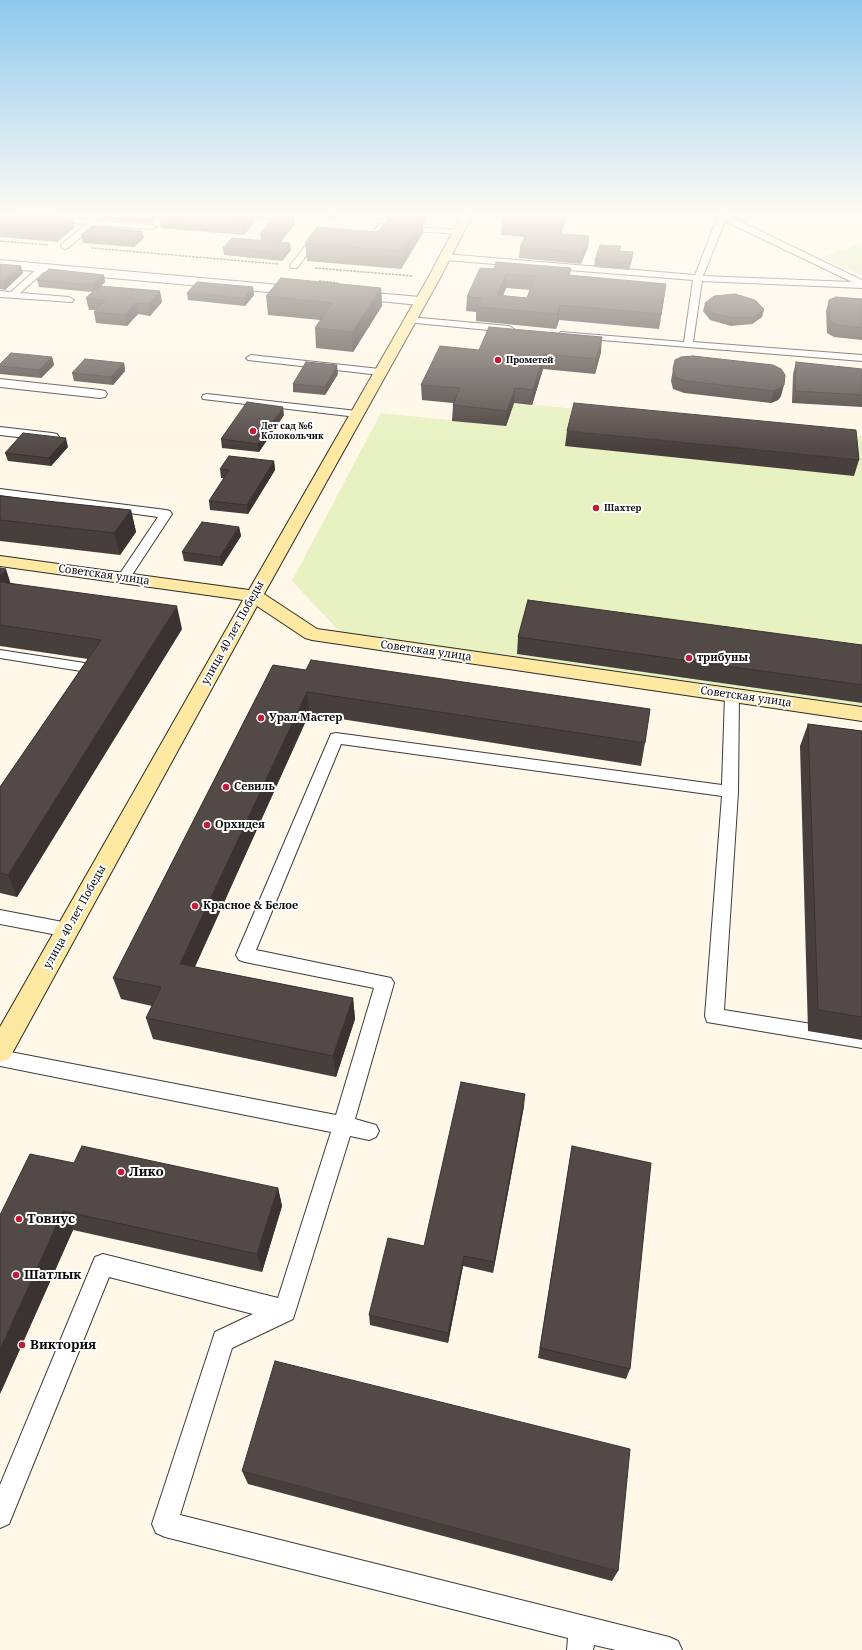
<!DOCTYPE html>
<html>
<head>
<meta charset="utf-8">
<style>
  body { margin:0 }
  canvas { display:block; background:#fff7e7 }
</style>
</head>
<body>
<canvas width="862" height="1650"></canvas>
<script>
const ctx = document.querySelector('canvas').getContext('2d');
ctx.lineJoin = 'round';
function paint(path, color) { ctx.fillStyle = color; ctx.fill(path, 'evenodd'); }
const shape = rows => new Path2D(rows.map(r => 'M' + r).join(''));
function trace(path, color, width, dash) { ctx.strokeStyle = color; ctx.lineWidth = width; ctx.lineCap = dash ? 'butt' : 'round'; ctx.setLineDash(dash || []); ctx.stroke(path); }
function label(font, color, halo, rows, align = 'center') {
  ctx.font = font + ' "Noto Serif",serif'; ctx.lineWidth = 4; ctx.setLineDash([]); ctx.textBaseline = 'middle'; ctx.strokeStyle = halo; ctx.fillStyle = color; for (const [text, x, y, turn = 0] of rows) {
    ctx.save(); ctx.translate(x, y); ctx.rotate((+turn || 0) * Math.PI / 180); ctx.textAlign = isNaN(turn) ? turn : align; if (halo) ctx.strokeText(text, 0, 0); ctx.fillText(text, 0, 0); ctx.restore();
  }
}
paint(shape([
  [862,243,862,275,821,258]
]), '#d6ebaf');
paint(shape([
  [514,403,862,436,862,707,343,635,292,581,381,413,506,426]
]), '#e7f1c1');
const lane = shape([
  [17,216,51,216,152,225,156,227,152,229,95,225,68,248,65,249,62,248,61,246,62,244,86,224,21,218,17,216],
  [325,216,334,216,330,218,325,216],
  [718,216,729,216,862,280,862,288,702,281,693,342,862,355,862,361,564,337,559,334,561,332,684,342,693,280,445,260,441,257,445,254,695,275,718,216],
  [725,221,852,282,703,276,725,221],
  [379,224,458,230,462,232,458,234,384,229,370,247,358,247,357,245,358,243,365,242,379,224],
  [311,239,322,239,326,241,325,243,316,243,297,268,291,268,290,266,291,264,311,239],
  [43,265,46,266,47,268,46,270,20,293,69,297,74,300,72,302,0,297,0,291,11,292,40,266,43,265],
  [409,317,509,326,514,329,509,332,406,322,404,320,409,317],
  [251,355,380,369,385,372,380,375,248,360,246,358,251,355],
  [207,394,357,411,362,414,357,417,203,399,202,397,203,395,207,394],
  [0,489,166,510,170,511,172,514,128,581,123,582,118,581,117,578,158,517,0,495,0,489],
  [0,650,91,664,96,665,98,668,87,683,82,685,77,683,75,680,81,671,0,658,0,650],
  [732,690,737,692,739,695,738,792,724,1010,862,1032,862,1048,707,1022,705,1016,722,796,341,744,256,950,391,978,394,983,355,1119,376,1125,379,1131,376,1137,369,1140,350,1136,293,1319,232,1348,180,1515,669,1637,678,1641,682,1650,616,1650,594,1645,593,1650,567,1650,568,1638,165,1537,156,1533,152,1524,215,1332,253,1314,109,1277,9,1524,0,1528,0,1485,95,1257,103,1254,278,1298,331,1132,0,1066,0,1050,336,1115,374,988,245,962,239,960,236,955,331,734,336,733,722,785,725,695,727,692,732,690],
  [0,910,68,923,74,925,77,930,74,935,68,937,0,924,0,910]
]);
const street = shape([
  [0,260,302,287,306,288,308,291,306,294,302,295,0,268,0,260],
  [352,291,420,297,424,298,426,301,424,304,420,305,348,298,346,295,348,292,352,291],
  [0,379,100,390,105,391,107,394,105,397,100,398,0,387,0,379],
  [0,427,52,433,57,434,59,437,57,440,52,441,0,435,0,427]
]);
const secondary = shape([
  [461,216,472,216,440,278,264,594,317,629,862,707,862,721,312,640,305,638,257,606,9,1059,0,1062,0,1027,243,600,0,566,0,556,249,590,428,278,461,216]
]);
trace(lane, '#3d3d3d', 2);
trace(street, '#3d3d3d', 2);
trace(secondary, '#2c2c2c', 2);
trace(shape([
  [0,241,49,245],
  [91,248,278,264],
  [315,268,413,276],
  [319,281,338,283]
]), '#2c2c2c', 1.5, [2.5, 1]);
paint(lane, '#fff');
paint(street, '#fff');
paint(secondary, '#ffe9a2');
paint(shape([
  [0,216,75,227,57,242,0,237],
  [104,216,158,216,151,223,104,218],
  [159,216,294,217,295,224,281,242,291,250,282,261,224,255,223,248,261,240,260,234,272,219,255,218,255,221,244,235,161,228],
  [390,216,429,216,424,224,423,224,423,233,401,269,307,261,305,243,378,232],
  [507,216,566,216,565,224,561,234,589,236,588,247,581,264,519,258,520,247,525,237,501,235,502,225],
  [142,231,144,238,134,247,83,243,81,235],
  [620,251,633,252,632,259,629,270,594,267,595,260],
  [0,264,23,273,5,290,0,289],
  [571,268,570,276,664,298,659,329,559,320,556,329,476,321,476,312,466,311,467,297,494,269],
  [506,288,530,290,527,298,503,296],
  [104,275,105,282,101,286,162,302,150,316,138,314,127,326,96,323,94,312,95,310,89,310,86,298,92,292,39,287,37,280],
  [253,287,254,295,245,306,188,300,187,293],
  [381,288,382,306,353,352,316,348,315,328,320,320,268,315,266,296],
  [862,299,862,340,834,337,827,333,826,311,829,300],
  [705,303,764,309,762,317,752,324,731,326,710,320,703,311],
  [479,350,601,352,595,374,543,369,532,405,514,403,506,426,452,421,453,405,453,403,422,400,421,385],
  [52,357,54,365,41,378,0,374,0,364],
  [796,362,862,371,862,407,792,403,793,374],
  [124,363,125,371,113,385,74,381,72,373],
  [773,365,781,396,778,400,771,403,684,393,673,389,671,381,673,369],
  [338,374,325,395,293,392,293,384],
  [284,415,259,452,222,448,221,439],
  [567,431,859,460,854,476,565,446],
  [68,447,51,466,8,461,5,453],
  [274,461,275,470,248,514,210,510,209,501,224,478,221,478,220,469],
  [0,496,131,510,136,532,120,555,0,541],
  [239,527,241,536,222,566,184,561,182,552],
  [0,568,10,583,182,629,17,897,0,893,0,787,88,659,0,646],
  [518,637,862,645,862,703,517,654],
  [273,665,645,743,641,766,309,714,195,967,353,998,355,1019,336,1077,153,1039,146,1018,152,1006,121,999,113,978],
  [808,724,862,731,862,1040,808,1031,800,746],
  [524,1106,493,1273,463,1266,448,1343,370,1325,369,1315,424,1246],
  [572,1146,630,1369,626,1379,538,1358],
  [74,1163,278,1188,282,1206,262,1272,73,1230,0,1394],
  [242,1471,618,1571,612,1581,248,1484]
]), '#473f3c');
paint(shape([
  [150,216,158,216,151,223],
  [243,216,255,216,255,221,244,235,242,217],
  [423,216,423,233,401,269,401,251],
  [425,216,429,216,424,224,424,217],
  [565,216,566,216,565,224,558,240,559,230],
  [294,217,295,224,280,243,279,235],
  [73,220,75,227,57,242,55,235],
  [142,231,144,238,134,247,132,240],
  [589,236,588,247,581,264,582,253],
  [290,243,291,250,282,261,282,253],
  [633,252,632,259,629,270,630,263],
  [21,266,23,273,5,290,3,282],
  [506,274,506,288,497,309,497,295],
  [104,275,105,282,94,293,92,285],
  [666,284,664,298,659,329,661,314],
  [253,287,254,295,245,306,244,298],
  [381,288,382,306,353,352,352,332],
  [160,291,162,302,150,316,148,304],
  [135,303,138,314,127,326,125,315],
  [560,305,559,320,556,329,557,314],
  [764,309,762,317,752,324,754,317],
  [602,337,601,352,595,374,596,359],
  [544,354,543,369,532,405,533,390],
  [52,357,54,365,41,378,39,370],
  [124,363,125,371,113,385,111,377],
  [337,365,338,374,325,395,325,387],
  [784,385,781,396,778,400,771,403,774,391],
  [515,388,514,403,506,426,507,411],
  [283,407,284,415,259,452,258,444],
  [66,438,68,447,51,466,49,458],
  [274,461,275,470,248,514,247,505],
  [131,510,136,532,120,555,114,533],
  [239,527,241,536,222,566,220,557],
  [6,569,13,591,0,594,0,576],
  [177,606,182,629,17,897,8,875],
  [307,692,309,714,186,986,180,964],
  [353,998,355,1019,336,1077,333,1056],
  [525,1094,524,1106,493,1273,494,1262],
  [278,1188,282,1206,262,1272,257,1254],
  [63,1211,73,1230,0,1394,0,1349],
  [464,1256,463,1266,448,1343,448,1333]
]), '#3a3331');
const building = shape([
  [0,216,31,216,73,220,55,235,0,230,0,216],
  [228,216,243,216,242,217,228,216],
  [274,216,294,217,279,235,260,234,274,216],
  [390,216,423,216,401,251,305,243,317,227,378,232,390,216],
  [507,216,565,216,559,230,550,229,549,233,589,236,582,253,520,247,528,231,534,232,536,227,502,225,507,216],
  [92,226,142,231,132,240,81,235,92,226],
  [232,238,290,243,282,253,223,248,232,238],
  [600,245,621,246,619,251,633,252,630,263,595,260,600,245],
  [496,262,571,268,568,275,666,284,661,314,560,305,557,314,477,307,481,298,467,297,480,268,494,269,496,262],
  [506,274,535,276,527,298,497,295,506,274],
  [0,264,21,266,3,282,0,282,0,264],
  [49,269,104,275,92,285,37,280,49,269],
  [281,278,381,288,352,332,315,328,333,303,266,296,281,278],
  [197,282,253,287,244,298,187,293,197,282],
  [100,286,160,291,148,304,135,303,125,315,94,312,105,300,86,298,100,286],
  [735,294,755,300,764,309,754,317,733,318,712,313,705,303,714,296,735,294],
  [836,297,862,299,862,328,837,325,830,322,829,300,836,297],
  [489,327,602,337,596,359,544,354,533,390,515,388,507,411,453,405,460,388,421,385,440,346,479,350,489,327],
  [11,353,52,357,39,370,0,366,0,364,11,353],
  [693,356,773,365,781,369,785,375,784,385,780,388,774,391,686,381,675,377,673,369,675,360,681,357,693,356],
  [85,359,124,363,111,377,72,373,85,359],
  [306,362,337,365,325,387,293,384,306,362],
  [796,362,862,369,862,395,795,391,796,362],
  [247,402,283,407,258,444,221,439,247,402],
  [574,403,856,430,859,460,567,431,574,403],
  [23,433,66,438,49,458,5,453,23,433],
  [229,456,274,461,247,505,209,501,229,470,220,469,229,456],
  [0,496,131,510,114,533,0,520,0,496],
  [202,522,239,527,220,557,182,552,202,522],
  [0,568,6,569,0,576,0,568],
  [0,582,177,606,8,875,0,873,0,787,101,640,0,625,0,582],
  [528,600,862,645,862,685,518,637,528,600],
  [311,660,650,709,645,743,307,692,180,964,353,998,333,1056,146,1018,161,987,113,978,273,665,306,670,311,660],
  [808,724,862,731,862,1017,818,1010,808,724],
  [461,1082,525,1094,494,1262,464,1256,448,1333,369,1315,388,1238,424,1246,461,1082],
  [82,1146,278,1188,257,1254,63,1211,0,1349,0,1215,30,1154,74,1163,82,1146],
  [572,1146,651,1163,630,1369,540,1348,572,1146],
  [275,1361,630,1449,618,1571,242,1471,275,1361]
]);
paint(building, '#534946');
trace(building, '#3a3331', 1);
const sky = ctx.createLinearGradient(0, 0, 0, 447);
sky.addColorStop(0, '#8ec8ef');
sky.addColorStop(0.48, '#fffbf4');
sky.addColorStop(1, '#fffbf400');
ctx.fillStyle = sky;
ctx.fillRect(0, 0, 862, 447);
for (const [x, y, r, color] of [
  [498,360,4,"#c01b39"],
  [253,431,4,"#c01b39"],
  [596,508,4,"#c01b39"],
  [689,658,4,"#c01b39"],
  [261,718,4,"#c01b39"],
  [226,787,4,"#c01b39"],
  [207,825,4,"#c01b39"],
  [195,906,4,"#c01b39"],
  [121,1172,4,"#c01b39"],
  [19,1219,4,"#c01b39"],
  [16,1275,4,"#c01b39"],
  [22,1345,4,"#c01b39"]
]) { const dot = new Path2D(); dot.arc(x, y, r, 0, 2 * Math.PI); ctx.fillStyle = color; ctx.fill(dot); trace(dot, '#fff', 1.5); }
label('bold 9px', '#0a0a0a', '#fff', [
  ["Прометей",506,360],
  ["Дет сад №6",261,426],
  ["Колокольчик",261,436],
  ["Шахтер",604,508]
], 'left');
label('11px', '#0a0a0a', '#fff', [
  ["Советская улица",104,575,8],
  ["улица 40 лет Победы",233,633,-61],
  ["Советская улица",426,651,8],
  ["Советская улица",746,697,8],
  ["улица 40 лет Победы",75,917,-61]
]);
label('bold 11px', '#0a0a0a', '#fff', [
  ["трибуны",697,658],
  ["Урал Мастер",269,718],
  ["Севиль",234,787],
  ["Орхидея",215,825],
  ["Красное & Белое",203,906]
], 'left');
label('bold 13px', '#0a0a0a', '#fff', [
  ["Лико",129,1172],
  ["Товиус",27,1219],
  ["Шатлык",24,1275],
  ["Виктория",30,1345]
], 'left');
</script>
</body>
</html>
